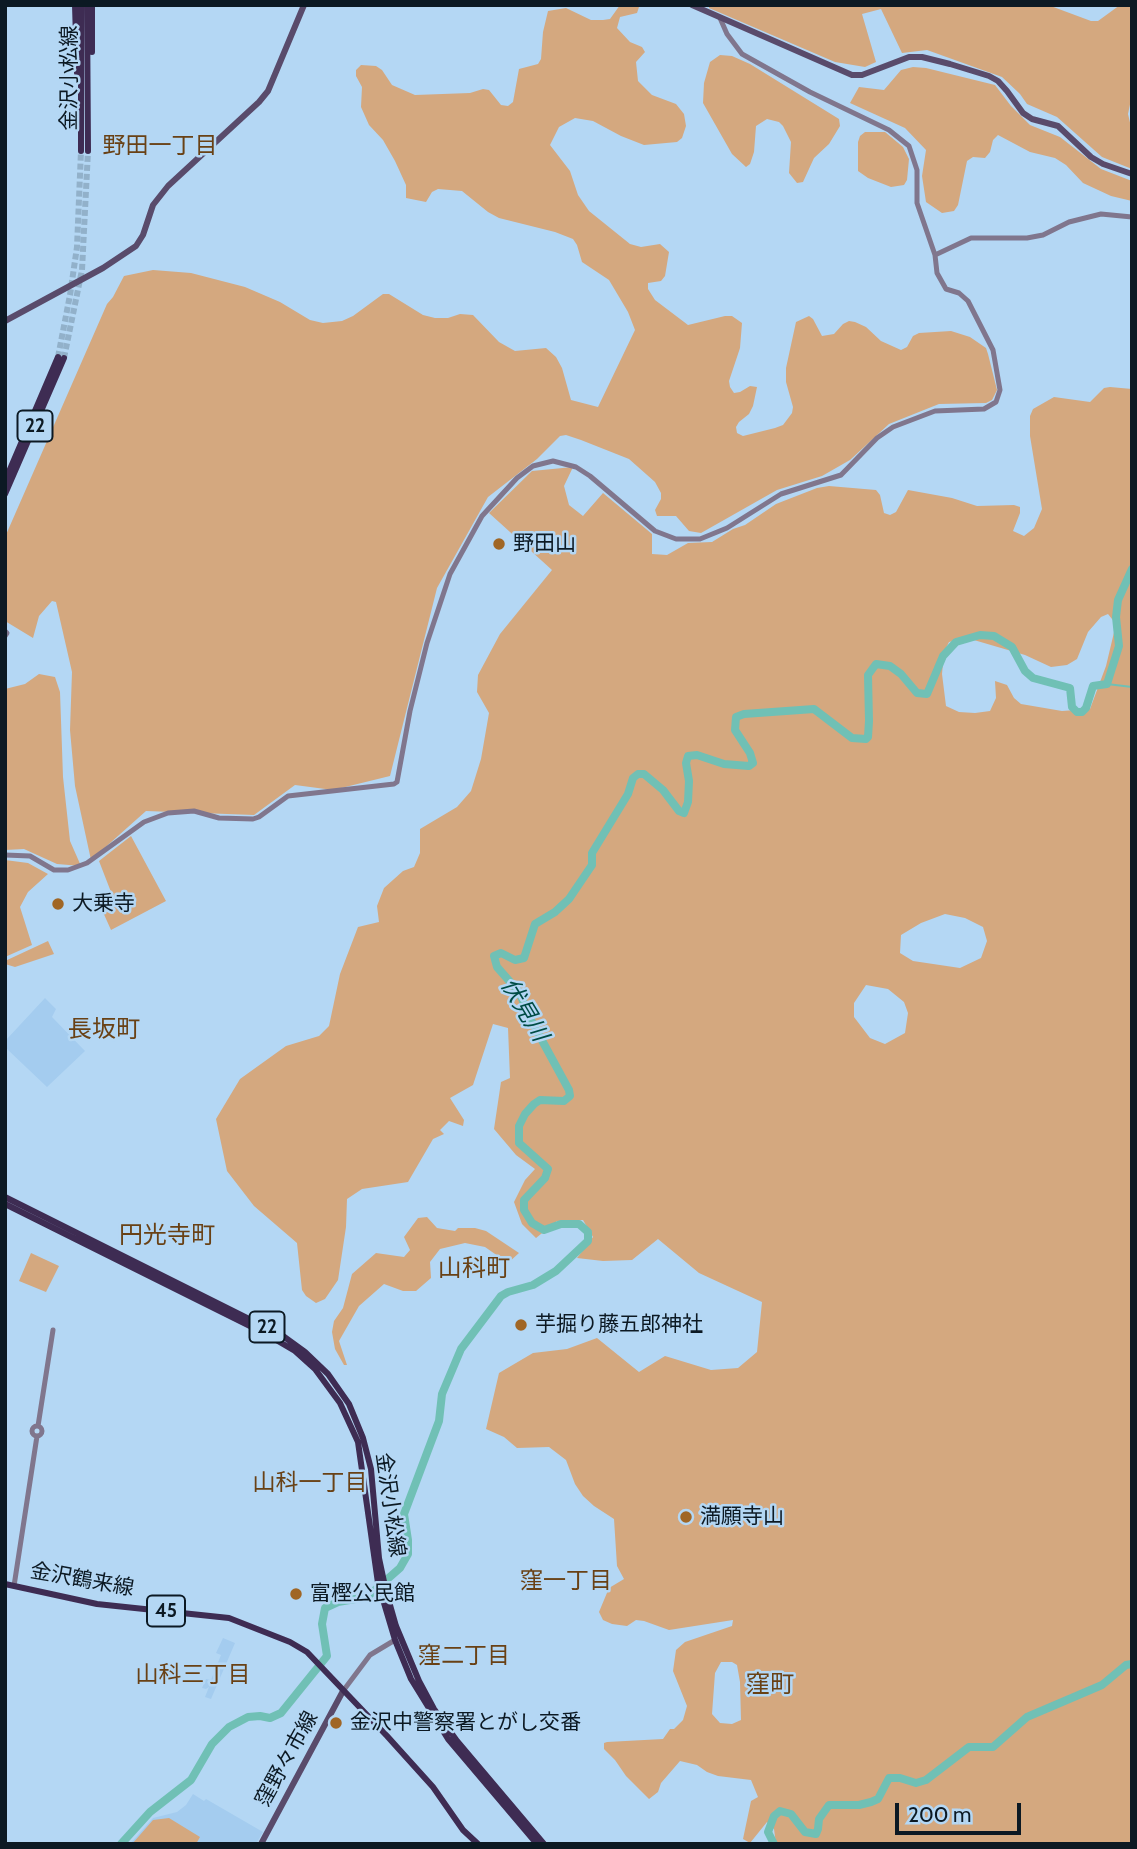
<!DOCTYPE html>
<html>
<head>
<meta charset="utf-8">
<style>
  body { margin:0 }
  #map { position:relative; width:1137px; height:1849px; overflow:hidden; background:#b4d7f4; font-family:Cabin,sans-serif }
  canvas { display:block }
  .frame { position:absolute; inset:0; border:7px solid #0c1923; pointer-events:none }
  .scale { position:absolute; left:895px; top:1803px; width:126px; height:32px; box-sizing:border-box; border:4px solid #0c1923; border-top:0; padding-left:9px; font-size:21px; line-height:24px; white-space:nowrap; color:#0c1923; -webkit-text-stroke:5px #b4d7f4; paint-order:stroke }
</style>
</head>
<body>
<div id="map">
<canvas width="1137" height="1849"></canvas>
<div class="frame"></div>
<div class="scale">200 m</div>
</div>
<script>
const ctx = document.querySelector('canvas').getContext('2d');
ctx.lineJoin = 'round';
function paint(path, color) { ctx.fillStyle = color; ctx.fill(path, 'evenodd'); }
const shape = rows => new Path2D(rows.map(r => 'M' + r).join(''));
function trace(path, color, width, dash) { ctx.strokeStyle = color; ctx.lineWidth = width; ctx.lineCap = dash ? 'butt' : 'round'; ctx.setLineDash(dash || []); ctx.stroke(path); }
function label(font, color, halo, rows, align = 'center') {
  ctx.font = font + ' Cabin,"Noto Sans JP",sans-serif'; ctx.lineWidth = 5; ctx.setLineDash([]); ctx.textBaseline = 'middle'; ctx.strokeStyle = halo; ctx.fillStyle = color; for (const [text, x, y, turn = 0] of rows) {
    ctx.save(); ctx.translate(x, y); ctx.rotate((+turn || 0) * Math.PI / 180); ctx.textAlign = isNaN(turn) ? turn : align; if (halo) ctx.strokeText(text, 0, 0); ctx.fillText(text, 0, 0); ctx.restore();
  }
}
paint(shape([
  [45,998,56,1009,52,1017,85,1051,47,1087,7,1049,6,1040],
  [223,1638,235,1643,211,1699,205,1697,209,1687,206,1689,202,1688,206,1679,211,1680,221,1655,216,1653],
  [193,1794,204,1801,206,1799,263,1832,256,1844,130,1844,153,1818,177,1812,186,1805]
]), '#a4ccef');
paint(shape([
  [620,5,639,7,637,13,620,17,617,28,630,42,642,47,645,52,636,62,638,81,652,95,676,104,684,114,686,126,682,138,677,142,644,145,621,136,593,121,575,118,559,127,550,145,570,171,578,195,589,211,630,244,641,247,660,244,669,252,665,276,661,281,648,283,648,289,655,300,688,325,725,316,732,316,742,323,740,348,729,381,730,387,734,393,740,392,750,386,757,387,753,406,749,414,739,422,736,427,737,433,743,436,775,428,783,425,792,413,793,407,786,382,786,368,796,322,809,316,813,319,822,336,834,334,843,324,849,321,855,322,866,327,881,341,901,350,907,347,913,336,919,333,951,331,970,337,986,348,988,354,997,390,992,400,986,403,939,404,889,424,850,460,822,476,777,490,701,533,689,531,676,516,657,516,655,510,661,499,661,493,655,482,629,459,581,440,566,435,560,436,537,459,488,497,437,588,390,776,333,790,295,785,254,815,146,811,91,860,75,786,70,730,72,672,56,602,52,601,39,616,33,638,5,621,5,537,107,304,113,297,124,276,153,270,191,273,245,287,280,302,310,320,323,323,342,321,353,316,383,294,389,294,423,315,435,318,448,318,460,314,473,315,499,342,515,351,546,348,556,357,562,368,571,400,598,407,635,330,628,312,609,280,582,262,577,245,573,239,555,232,499,218,488,212,462,191,438,189,432,192,426,202,406,198,406,185,395,161,383,140,369,125,361,107,362,87,356,76,356,70,361,65,376,66,382,70,392,85,415,95,470,93,483,89,489,90,501,105,508,106,513,102,519,69,538,64,541,59,543,32,548,11,566,8,591,20,603,20,610,19],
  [709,5,1048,5,1091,21,1098,21,1120,5,1132,5,1132,95,1128,114,1132,131,1132,169,1102,157,1057,117,1027,104,1020,94,1002,77,927,50,902,53,881,9,862,14,876,62,865,67,835,62,709,8],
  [720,55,732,56,750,64,839,119,840,126,829,144,814,158,803,182,797,183,789,173,791,142,783,126,779,122,767,119,756,126,754,152,750,164,746,167,732,154,703,103,704,83,710,62],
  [913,67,926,68,995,85,1011,106,1030,125,1060,137,1101,169,1132,181,1132,201,1111,196,1083,183,1066,165,1055,158,1030,152,998,135,993,140,990,152,985,158,973,157,967,161,958,205,954,211,942,213,926,202,922,176,926,150,905,128,850,103,859,87,884,90,901,70],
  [865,132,885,132,903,147,909,159,907,180,904,185,891,187,868,178,858,171,858,142,860,136],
  [1110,387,1132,389,1132,1844,776,1844,774,1829,767,1822,750,1843,743,1839,751,1801,758,1797,751,1780,718,1776,707,1772,697,1765,680,1761,661,1783,658,1792,649,1799,626,1776,615,1760,604,1749,604,1743,607,1742,663,1739,670,1729,674,1729,683,1720,687,1706,673,1671,676,1650,685,1642,732,1626,733,1620,669,1630,644,1621,636,1620,627,1626,612,1624,603,1620,599,1612,609,1588,624,1579,617,1566,614,1519,594,1506,583,1496,575,1484,566,1460,549,1447,517,1448,504,1437,486,1429,499,1373,533,1353,567,1349,597,1338,639,1372,665,1356,711,1370,738,1368,757,1352,762,1302,699,1273,658,1239,632,1260,603,1261,577,1258,593,1237,583,1220,557,1221,536,1238,522,1224,514,1202,525,1180,535,1169,516,1155,494,1129,501,1082,510,1078,508,1028,493,1024,473,1085,450,1098,464,1120,463,1126,449,1121,440,1130,444,1134,433,1139,408,1182,362,1189,347,1199,346,1227,338,1280,325,1299,316,1303,306,1296,302,1290,297,1243,254,1206,227,1171,216,1119,240,1079,286,1046,319,1036,329,1026,340,974,358,927,379,922,377,906,384,888,403,871,414,867,420,853,420,829,457,807,471,791,481,759,489,713,477,692,478,675,500,634,552,570,489,513,532,471,573,467,564,486,569,505,583,516,603,493,652,534,652,554,667,555,688,543,712,542,733,529,745,525,776,504,817,488,829,486,876,490,880,495,884,513,890,515,896,512,908,490,952,498,977,506,1014,505,1020,507,1020,513,1013,531,1024,536,1034,528,1042,509,1030,436,1030,416,1033,409,1054,397,1090,402,1104,388],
  [1108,614,1116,624,1106,666,1090,709,1062,711,1021,704,1014,698,1007,685,995,681,996,698,990,711,975,713,959,712,946,706,942,674,944,652,949,642,967,638,1025,655,1051,667,1067,665,1077,659,1088,632,1101,617],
  [945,914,965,918,983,927,987,941,981,958,960,968,913,961,900,953,901,935,921,923],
  [866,985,888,989,904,1002,908,1013,905,1033,885,1044,870,1038,854,1017,854,1003],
  [721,1662,732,1662,737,1665,740,1682,741,1720,732,1724,720,1723,712,1714,715,1673],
  [39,674,55,677,60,692,63,777,70,841,81,866,57,864,24,849,5,850,5,689,25,684],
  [131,836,166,901,111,930,98,901,111,892,99,861],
  [5,860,28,863,48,874,28,892,20,907,32,945,5,957],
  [48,941,54,954,15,967,5,964,5,961],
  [427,1217,437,1228,455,1231,458,1228,475,1228,486,1231,519,1253,508,1263,485,1247,465,1243,440,1249,430,1262,431,1278,416,1291,403,1291,384,1284,359,1306,339,1341,347,1365,344,1365,335,1349,332,1332,334,1321,343,1308,352,1274,376,1253,404,1257,410,1250,404,1237,418,1218],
  [31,1253,59,1266,46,1292,19,1281],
  [169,1818,200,1837,196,1844,132,1844,153,1820]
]), '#d4a87f');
trace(shape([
  [1107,684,1132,687]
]), '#70c0b5', 2);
trace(shape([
  [121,1844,150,1812,191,1780,212,1744,229,1727,248,1717,260,1716,270,1718,281,1713,327,1656,322,1624,325,1608,338,1602,367,1597,400,1568,408,1554,408,1540,404,1514,439,1421,442,1394,461,1349,501,1296,508,1292,533,1285,556,1271,588,1241,588,1232,579,1224,561,1224,544,1230,532,1223,524,1210,524,1200,545,1178,548,1169,519,1143,519,1126,525,1114,534,1104,540,1100,564,1101,570,1096,569,1090,532,1022,519,992,497,967,494,956,501,953,515,960,524,958,535,924,555,912,569,899,592,865,592,853,628,794,633,778,638,774,644,774,663,790,679,811,684,813,688,802,689,781,686,763,688,756,697,755,724,764,749,766,753,763,750,753,735,730,736,717,744,714,814,709,852,738,866,739,868,737,869,721,868,675,876,664,890,666,901,674,917,693,927,694,943,656,956,642,980,635,994,636,1012,647,1025,671,1033,678,1070,688,1072,707,1077,712,1082,712,1086,708,1093,686,1107,684,1119,646,1116,617,1118,600,1132,569],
  [774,1844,768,1832,774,1816,780,1811,791,1814,805,1832,816,1834,818,1829,819,1819,829,1805,859,1805,871,1802,878,1799,889,1778,900,1778,916,1783,926,1780,969,1747,993,1747,1027,1717,1102,1685,1126,1665,1132,1664]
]), '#70c0b5', 8);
trace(shape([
  [58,357,70,295,77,247,81,151],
  [64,358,82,270,88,151]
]), '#92b1ca', 6, [6, 3]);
trace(shape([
  [935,255,971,238,1027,238,1043,235,1069,222,1101,214,1132,217],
  [5,631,7,633,5,636],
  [5,855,30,856,54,870,68,870,87,863,144,822,168,813,194,811,219,818,253,819,259,817,288,796,394,784,397,782,410,711,427,643,450,574,482,516,517,478,533,466,553,461,576,467,590,476,655,531,676,539,700,539,727,528,781,494,841,475,877,438,893,427,935,411,984,409,996,402,1000,390,993,350,968,301,959,293,946,289,937,273,935,255,917,203,917,170,909,146,889,130,810,92,742,54,727,34,720,18],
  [38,1426,53,1330],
  '32 1431a5 5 0 1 1 10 0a5 5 0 1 1-10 0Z',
  [14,1586,37,1436],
  [343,1691,370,1655,395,1640]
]), '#80768d', 5);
trace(shape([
  [692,5,852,75,862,75,909,57,922,57,950,64,989,76,998,81,1007,91,1023,113,1032,119,1058,126,1091,157,1103,164,1132,174],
  [5,321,103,268,136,246,143,235,153,205,168,186,259,102,268,91,304,5],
  [261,1844,343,1691]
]), '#594b6b', 6);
trace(shape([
  [75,5,77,73],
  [81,5,81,151],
  [87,5,88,151],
  [92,52,92,5],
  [5,481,58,357],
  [5,494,64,358],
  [5,1197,283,1336,305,1352,328,1374,349,1404,363,1438,371,1469,379,1558,386,1591,396,1626,419,1681,434,1709,457,1741,544,1844],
  [5,1204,266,1334,295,1351,315,1369,340,1403,358,1442,378,1583,395,1640,411,1679,448,1739,537,1844],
  [5,1584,97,1604,229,1618,290,1642,307,1652,387,1736,433,1787,463,1830,478,1844]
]), '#3e2c53', 6);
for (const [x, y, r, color] of [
  [499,544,7,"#a06625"],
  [58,904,7,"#a06625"],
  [521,1325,7,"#a06625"],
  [686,1517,7,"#a06625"],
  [296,1594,7,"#a06625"],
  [336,1723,7,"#a06625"]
]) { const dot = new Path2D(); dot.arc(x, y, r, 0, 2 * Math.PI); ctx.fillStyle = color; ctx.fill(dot); trace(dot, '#b4d7f4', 2.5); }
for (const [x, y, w] of [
  [35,426,35],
  [267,1327,35],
  [166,1611,38]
]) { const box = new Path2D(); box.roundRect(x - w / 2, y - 15.5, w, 31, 5); ctx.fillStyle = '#b4d7f4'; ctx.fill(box); trace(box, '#0c1923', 2); }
label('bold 19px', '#0c1923', null, [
  ["22",35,426],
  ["22",267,1327],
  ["45",166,1611]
]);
label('21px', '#0c1923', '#b4d7f4', [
  ["金沢小松線",70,78,-90],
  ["金沢小松線",390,1505,82],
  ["金沢鶴来線",82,1580,10],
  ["窪野々市線",287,1759,-61]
]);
label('21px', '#0c1923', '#b4d7f4', [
  ["野田山",513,544],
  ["大乗寺",72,904],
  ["芋掘り藤五郎神社",535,1325],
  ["満願寺山",700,1517],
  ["富樫公民館",310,1594],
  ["金沢中警察署とがし交番",350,1723]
], 'left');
label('23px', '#694115', '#b4d7f4', [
  ["野田一丁目",160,146],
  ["山科一丁目",310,1483],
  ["窪一丁目",566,1581],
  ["窪二丁目",464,1656],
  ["山科三丁目",193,1675]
]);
label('italic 23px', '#004c45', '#b4d7f4', [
  ["伏見川",524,1010,59]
]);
label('24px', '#694115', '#b4d7f4', [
  ["長坂町",104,1030],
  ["円光寺町",167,1236],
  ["山科町",474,1269],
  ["窪町",770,1685]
]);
</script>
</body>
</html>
